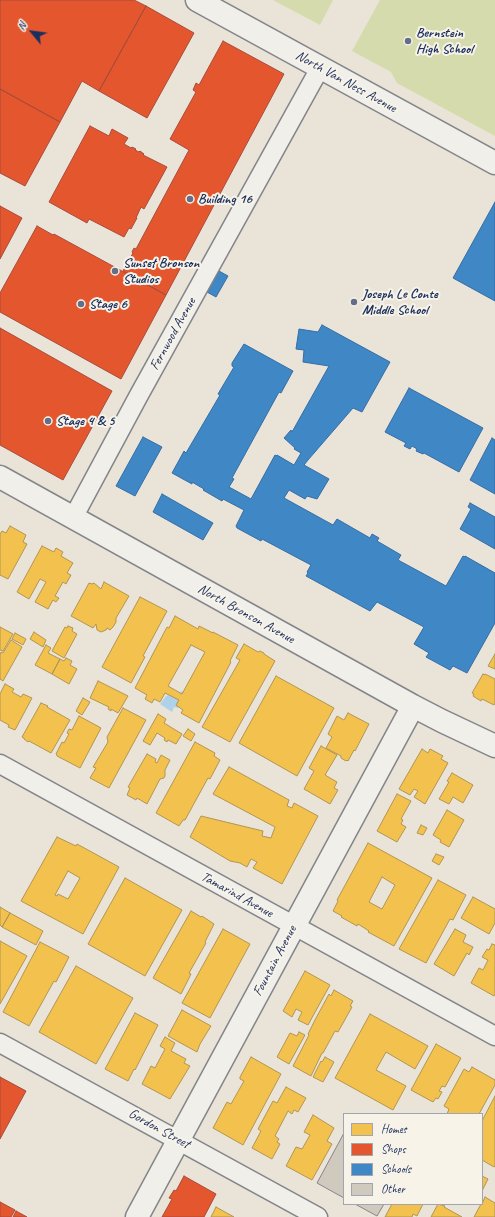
<!DOCTYPE html>
<html>
<head>
<meta charset="utf-8">
<style>
  body { margin:0 }
  #map { position:relative; width:495px; height:1217px; overflow:hidden; background:#e9e3d8; font-family:Caveat,sans-serif }
  canvas { display:block }
  .legend { position:absolute; left:343px; top:1113px; width:140px; height:92px; box-sizing:border-box; background:#f7f3e8; border:1px solid #9fa5b1; margin:0; padding:5px 7px; list-style:none; font-size:12px; color:#1b2f5e }
  .legend li { display:flex; align-items:center; gap:8px; height:20px }
  .legend b { width:20px; border:1px solid #9fa5b1 }
  .north { position:absolute; left:12px; top:12px; width:40px; height:40px; -webkit-text-stroke:3px #f7f3e8; paint-order:stroke; rotate:299deg; font-size:11px; font-weight:700; line-height:16px; text-align:center; color:#1b2f5e }
  .north::after { content:''; display:block; margin:auto; width:14px; height:18px; background:#1b2f5e; clip-path:polygon(50% 0,100% 100%,50% 72%,0 100%) }
</style>
</head>
<body>
<div id="map">
<canvas width="495" height="1217"></canvas>
<ul class="legend">
<li><b style="height:11px;background:#f2c14e"></b>Homes</li>
<li><b style="height:11px;background:#e4572e"></b>Shops</li>
<li><b style="height:11px;background:#3f88c5"></b>Schools</li>
<li><b style="height:11px;background:#d0cabe"></b>Other</li>
</ul>
<div class="north">N</div>
</div>
<script>
const ctx = document.querySelector('canvas').getContext('2d');
ctx.lineJoin = 'round';
function paint(path, color) { ctx.fillStyle = color; ctx.fill(path, 'evenodd'); }
const shape = rows => new Path2D(rows.map(r => 'M' + r).join(''));
function trace(path, color, width, dash) { ctx.strokeStyle = color; ctx.lineWidth = width; ctx.lineCap = dash ? 'butt' : 'round'; ctx.setLineDash(dash || []); ctx.stroke(path); }
function label(font, color, halo, rows, align = 'center') {
  ctx.font = font + ' Caveat,sans-serif'; ctx.lineWidth = 4; ctx.setLineDash([]); ctx.textBaseline = 'middle'; ctx.strokeStyle = halo; ctx.fillStyle = color; for (const [text, x, y, turn = 0] of rows) {
    ctx.save(); ctx.translate(x, y); ctx.rotate((+turn || 0) * Math.PI / 180); ctx.textAlign = isNaN(turn) ? turn : align; if (halo) ctx.strokeText(text, 0, 0); ctx.fillText(text, 0, 0); ctx.restore();
  }
}
paint(shape([
  [273,0,333,0,320,25],
  [380,0,495,0,495,136,397,83,391,72,352,51]
]), '#d5dbad');
paint(shape([
  [183,691,188,692,178,708,174,707,172,712,160,704,166,696]
]), '#aed2ea');
const homes = shape([
  [10,526,26,535,23,542,27,544,8,579,0,575,0,534,2,531,6,533,10,526],
  [42,546,54,552,56,548,63,552,61,556,73,563,67,573,71,575,66,584,63,582,55,596,59,598,56,602,53,600,48,609,35,602,46,582,40,579,29,599,17,592,42,546],
  [104,582,129,596,116,618,116,622,113,627,110,630,107,628,106,630,101,632,97,630,96,624,93,628,71,616,89,583,92,584,94,583,101,589,104,582],
  [140,597,167,611,143,656,145,657,131,683,102,667,140,597],
  [175,616,198,629,199,626,213,633,213,632,238,645,230,661,231,662,199,723,181,713,183,710,176,705,179,700,165,693,160,702,154,699,152,703,145,699,147,695,135,688,167,627,169,628,175,616],
  [191,645,205,652,182,694,168,686,191,645],
  [68,626,73,628,72,631,77,634,64,658,52,651,65,627,67,628,68,626],
  [0,627,13,634,3,651,0,650,0,627],
  [34,632,46,640,43,647,30,639,34,632],
  [15,633,26,639,23,645,12,639,15,633],
  [11,640,22,647,3,681,0,679,0,655,1,652,3,653,11,640],
  [244,644,258,652,260,651,264,653,264,654,275,661,230,742,202,727,240,660,236,658,244,644],
  [46,645,51,648,48,653,60,659,52,674,35,665,46,645],
  [495,654,495,669,488,666,495,654],
  [66,658,72,661,70,665,77,669,69,684,52,674,60,659,64,661,66,658],
  [483,674,484,675,485,674,495,679,495,703,494,705,482,699,481,701,473,696,474,694,472,693,483,674],
  [276,676,334,708,297,776,239,743,276,676],
  [98,681,128,696,118,713,111,709,111,711,108,709,109,707,90,698,98,681],
  [5,684,14,689,12,692,21,697,23,694,32,698,15,730,8,727,9,725,0,720,0,694,5,684],
  [83,698,90,702,82,715,76,711,83,698],
  [41,703,48,706,47,707,70,720,51,753,29,741,28,742,24,739,24,738,22,737,41,703],
  [123,708,146,720,109,788,90,778,96,768,93,767,108,742,107,737,123,708],
  [348,713,369,724,355,751,354,750,348,761,347,760,346,761,341,758,341,756,326,748,332,737,328,734,337,716,344,720,348,713],
  [158,714,166,719,164,723,182,734,176,744,168,740,167,742,164,740,165,738,157,733,150,745,143,741,158,714],
  [79,716,101,728,80,768,57,756,57,755,56,754,62,742,64,743,69,734,67,733,69,729,72,730,79,716],
  [188,729,195,734,191,741,183,736,188,729],
  [195,742,215,753,214,756,220,760,210,779,208,778,185,820,183,820,179,826,156,813,195,742],
  [321,746,337,755,325,775,337,782,334,788,338,790,330,804,304,789,314,771,309,768,321,746],
  [422,749,428,753,430,749,443,756,441,759,448,763,425,804,414,797,418,791,414,789,410,795,399,789,422,749],
  [147,754,156,759,155,762,157,763,161,755,170,760,165,770,165,776,164,778,160,779,147,804,137,798,136,800,127,795,130,788,128,787,147,754],
  [229,767,289,800,287,806,292,808,294,803,318,816,282,884,253,868,257,862,251,859,247,867,240,863,230,861,190,837,201,816,263,831,262,836,271,838,275,827,213,794,229,767],
  [452,773,473,785,463,803,453,797,449,804,439,799,449,782,447,781,452,773],
  [397,794,411,801,401,819,403,820,401,824,406,827,397,842,377,831,397,794],
  [447,810,464,820,449,847,440,842,441,840,433,835,447,810],
  [421,825,427,828,423,835,417,833,421,825],
  [57,837,76,846,77,844,119,867,83,934,21,901,57,837],
  [68,871,80,878,68,899,58,894,57,896,55,895,68,871],
  [368,843,432,878,394,946,368,932,369,931,358,924,357,926,341,917,342,916,333,911,338,901,337,900,368,843],
  [382,877,395,885,382,909,369,902,382,877],
  [436,854,444,857,439,865,432,861,436,854],
  [125,878,182,910,145,976,88,944,125,878],
  [438,880,466,895,453,920,450,919,426,963,399,949,438,880],
  [473,897,495,909,495,923,489,934,461,918,473,897],
  [0,907,10,913,2,927,0,925,0,907],
  [191,911,201,917,202,916,214,924,205,942,206,943,189,973,191,974,181,994,153,978,191,911],
  [10,913,43,931,36,945,2,927,10,913],
  [223,929,250,944,210,1018,182,1003,223,929],
  [455,929,466,935,463,942,473,947,469,955,467,953,454,976,434,964,455,929],
  [0,941,27,956,0,1004,0,941],
  [40,942,69,957,56,982,54,981,29,1026,3,1012,40,942],
  [492,944,495,945,495,994,494,996,471,983,479,968,483,970,488,960,482,957,487,949,489,950,492,944],
  [76,966,133,998,96,1064,39,1032,76,966],
  [305,971,330,985,308,1025,298,1020,302,1012,296,1009,292,1017,283,1011,305,971],
  [334,990,353,1001,350,1006,352,1007,338,1032,335,1031,323,1053,322,1053,311,1076,293,1066,309,1035,308,1034,315,1020,329,994,331,996,334,990],
  [182,1010,211,1026,200,1044,197,1052,168,1036,182,1010],
  [135,1013,158,1025,135,1070,134,1069,128,1081,105,1069,135,1013],
  [370,1014,428,1046,415,1069,386,1052,376,1070,406,1086,393,1110,335,1078,370,1014],
  [299,1032,305,1035,289,1064,277,1057,290,1033,297,1036,299,1032],
  [165,1037,175,1043,171,1051,186,1059,184,1063,190,1066,170,1099,142,1084,151,1066,155,1068,165,1049,160,1046,165,1037],
  [436,1044,461,1058,445,1087,442,1086,439,1091,442,1092,438,1099,436,1098,433,1102,411,1090,436,1044],
  [251,1057,281,1074,243,1145,213,1128,227,1102,231,1104,244,1081,240,1079,240,1077,251,1057],
  [325,1057,334,1062,323,1082,313,1077,321,1061,322,1062,325,1057],
  [472,1067,495,1080,495,1085,479,1114,447,1114,449,1109,444,1106,464,1069,469,1072,472,1067],
  [286,1087,306,1098,298,1112,294,1110,292,1114,288,1111,275,1136,279,1139,277,1142,280,1144,272,1159,252,1148,261,1131,258,1129,273,1101,277,1103,286,1087],
  [495,1096,495,1166,494,1167,482,1160,482,1121,495,1096],
  [313,1115,334,1128,327,1141,332,1144,312,1180,286,1166,296,1147,302,1149,310,1135,304,1132,313,1115],
  [482,1176,488,1179,482,1191,482,1176],
  [485,1197,495,1203,495,1217,474,1217,481,1204,482,1204,485,1197],
  [392,1204,425,1204,424,1205,423,1204,417,1216,413,1214,412,1217,385,1217,392,1204],
  [438,1204,445,1206,444,1207,462,1217,431,1217,438,1204],
  [216,1207,234,1217,211,1217,216,1207]
]);
paint(homes, '#f2c14e');
trace(homes, '#b29553', 1);
const shops = shape([
  [0,0,134,0,146,6,99,91,82,81,60,122,0,89,0,0],
  [146,6,194,33,147,118,99,91,146,6],
  [223,41,284,74,166,295,123,271,133,253,132,252,134,248,136,249,189,150,170,139,196,92,193,90,196,83,199,85,223,41],
  [0,89,60,122,25,186,0,173,0,89],
  [90,126,109,136,112,129,128,138,124,144,131,148,132,147,136,149,135,150,139,152,140,151,144,154,143,155,167,167,144,209,141,207,136,218,137,218,131,229,129,228,124,237,89,219,87,223,49,202,90,126],
  [0,206,22,218,0,259,0,206],
  [37,226,53,235,54,234,166,295,121,379,0,312,0,293,37,226],
  [0,328,112,391,63,480,0,445,0,328],
  [0,1077,26,1091,0,1139,0,1077],
  [184,1176,216,1194,204,1217,162,1217,172,1199,169,1198,174,1190,176,1191,184,1176],
  [0,1202,15,1210,11,1217,0,1217,0,1202],
  [16,1211,27,1217,13,1217,16,1211]
]);
paint(shops, '#e4572e');
trace(shops, '#a84b3c', 1);
const schools = shape([
  [495,202,495,301,453,278,495,202],
  [219,271,228,276,216,297,207,292,219,271],
  [322,325,390,362,362,412,353,408,308,460,304,465,329,479,317,499,307,496,305,499,289,490,284,498,333,525,337,519,370,538,372,534,379,538,377,541,401,555,398,560,446,586,463,556,465,557,465,556,495,573,495,623,467,673,453,666,450,670,426,657,429,653,414,644,424,627,377,602,370,611,306,576,308,573,307,572,311,565,262,539,261,541,237,528,236,526,244,510,223,499,222,501,203,490,204,489,192,482,192,484,172,473,183,453,184,451,186,453,220,395,218,394,234,367,232,366,232,363,244,344,293,371,281,393,279,392,232,478,234,479,229,487,251,499,275,455,277,456,277,455,294,465,301,453,294,449,295,448,284,438,291,430,292,432,329,366,303,362,304,350,296,349,299,329,318,332,322,325],
  [409,388,483,428,459,472,424,453,423,454,416,451,417,449,412,446,410,449,404,446,406,443,385,432,409,388],
  [143,437,162,447,135,496,116,486,143,437],
  [492,438,495,440,495,494,470,480,492,438],
  [162,494,213,523,203,540,153,512,162,494],
  [470,503,495,517,495,549,460,529,471,509,468,507,470,503]
]);
paint(schools, '#3f88c5');
trace(schools, '#346da6', 1);
const building = shape([
  [344,1133,344,1198,317,1183,344,1133],
  [355,1204,384,1204,377,1216,355,1204]
]);
paint(building, '#d0cabe');
trace(building, '#848589', 1);
const street = shape([
  [73,518,139,395,320,68],
  [0,764,495,1036],
  [0,1043,318,1217]
]);
const secondary = shape([
  [197,0,495,163],
  [0,477,413,706,442,721,495,746],
  [137,1217,413,706]
]);
trace(street, '#848589', 21);
trace(secondary, '#848589', 25);
trace(street, '#f1efea', 18);
trace(secondary, '#f1efea', 22);
for (const [x, y, r, color] of [
  [408,41,4,"#636e89"],
  [190,199,4,"#636e89"],
  [115,271,4,"#636e89"],
  [354,302,4,"#636e89"],
  [81,304,4,"#636e89"],
  [48,421,4,"#636e89"]
]) { const dot = new Path2D(); dot.arc(x, y, r, 0, 2 * Math.PI); ctx.fillStyle = color; ctx.fill(dot); trace(dot, '#f7f3e8', 1.5); }
label('bold 14px', '#1b2f5e', '#f7f3e8', [
  ["Bernstein",416,33],
  ["High School",416,49],
  ["Building 16",198,199],
  ["Sunset Bronson",123,263],
  ["Studios",123,279],
  ["Joseph Le Conte",362,294],
  ["Middle School",362,310],
  ["Stage 6",89,304],
  ["Stage 4 & 5",56,421]
], 'left');
label('14px', '#1b2f5e', '#f7f3e8', [
  ["North Van Ness Avenue",346,82,29],
  ["Fernwood Avenue",173,334,-61],
  ["North Bronson Avenue",246,614,29],
  ["Tamarind Avenue",237,895,29],
  ["Fountain Avenue",275,961,-62],
  ["Gordon Street",159,1129,29]
]);
</script>
</body>
</html>
